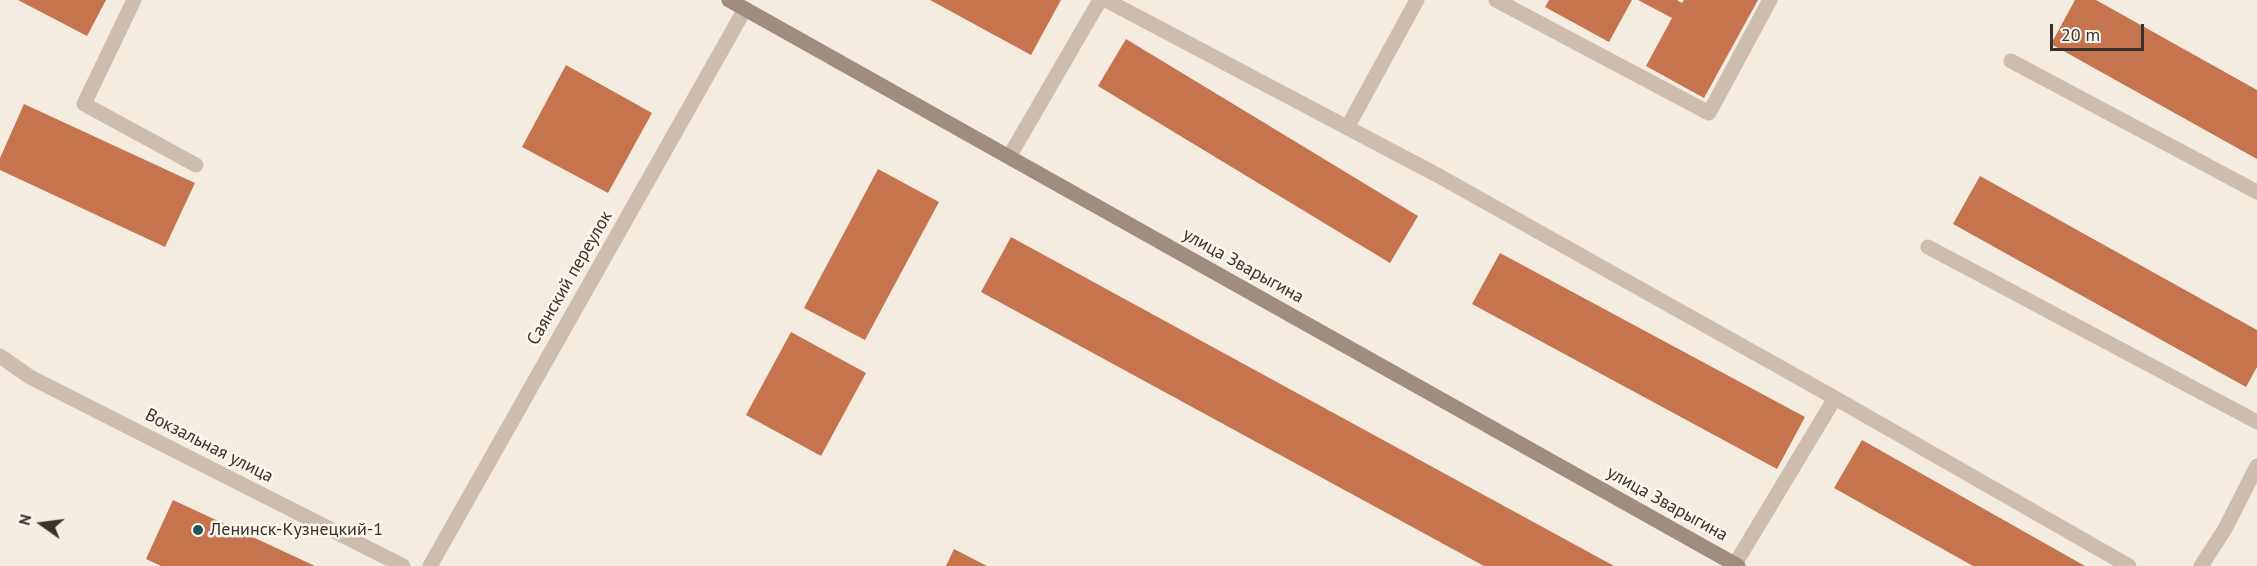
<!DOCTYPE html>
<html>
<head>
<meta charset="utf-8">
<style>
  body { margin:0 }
  #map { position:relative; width:2257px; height:566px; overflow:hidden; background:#f4ece1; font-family:"PT Sans",sans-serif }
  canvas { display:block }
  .north { position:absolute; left:12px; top:494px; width:60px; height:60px; -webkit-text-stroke:4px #fbf6ee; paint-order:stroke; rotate:284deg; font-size:16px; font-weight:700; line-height:24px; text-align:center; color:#3b312b }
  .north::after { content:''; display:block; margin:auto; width:21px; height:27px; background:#3b312b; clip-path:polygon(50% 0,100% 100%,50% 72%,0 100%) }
  .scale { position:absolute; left:2050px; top:24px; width:94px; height:27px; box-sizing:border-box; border:3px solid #3b312b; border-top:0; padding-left:8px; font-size:18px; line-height:21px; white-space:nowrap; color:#3b312b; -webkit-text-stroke:4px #fbf6ee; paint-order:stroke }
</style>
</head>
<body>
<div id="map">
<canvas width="2257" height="566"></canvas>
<div class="north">N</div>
<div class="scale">20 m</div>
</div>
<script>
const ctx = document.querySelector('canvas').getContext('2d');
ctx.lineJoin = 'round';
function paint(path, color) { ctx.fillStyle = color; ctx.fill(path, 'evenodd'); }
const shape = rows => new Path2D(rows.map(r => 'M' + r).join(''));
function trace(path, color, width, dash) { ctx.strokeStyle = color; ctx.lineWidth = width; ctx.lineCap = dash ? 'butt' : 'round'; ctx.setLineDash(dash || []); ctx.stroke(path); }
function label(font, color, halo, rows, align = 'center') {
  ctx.font = font + ' "PT Sans",sans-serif'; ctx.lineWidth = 5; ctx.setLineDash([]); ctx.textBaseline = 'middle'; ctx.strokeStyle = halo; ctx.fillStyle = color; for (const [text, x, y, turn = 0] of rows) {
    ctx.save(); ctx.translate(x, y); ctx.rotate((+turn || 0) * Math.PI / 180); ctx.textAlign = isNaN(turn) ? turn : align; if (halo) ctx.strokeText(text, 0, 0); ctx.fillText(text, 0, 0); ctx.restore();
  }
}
paint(shape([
  [18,0,106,0,87,36],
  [930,0,1061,0,1031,55],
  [1549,0,1632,0,1609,42,1545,7],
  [1638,0,1677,0,1682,3,1684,0,1758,0,1704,98,1646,66,1672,18],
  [2075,0,2096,0,2257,90,2257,159,2051,44],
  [1126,39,1418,216,1390,263,1098,86],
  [566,65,652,113,608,193,522,147],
  [24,104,195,183,165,247,0,170,0,158],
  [878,169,939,202,865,340,804,308],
  [1980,176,2257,330,2257,367,2246,387,1953,224],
  [1011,237,1614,566,1484,566,981,292],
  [1500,253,1805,417,1777,469,1472,304],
  [791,332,866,373,821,456,746,415],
  [1862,440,2085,566,1973,566,1834,488],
  [173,500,315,566,161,566,146,559],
  [954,549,987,566,946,566]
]), '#c5744e');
trace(shape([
  [134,0,84,104,196,165],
  [1106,0,1439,176,1835,398,2129,566],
  [1496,0,1709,113,1770,0],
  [2011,61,2257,192],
  [1347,128,1417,0],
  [1009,157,1100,0],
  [1928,247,2257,422],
  [1735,564,1835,398]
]), '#ccbdad', 15);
trace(shape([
  [0,356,30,377,403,566],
  [430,566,745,9],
  [2201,566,2225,529,2257,466]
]), '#ccbdad', 15);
trace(shape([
  [729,0,1738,566]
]), '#a08d7e', 15);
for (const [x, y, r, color] of [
  [198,530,6,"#20545c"]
]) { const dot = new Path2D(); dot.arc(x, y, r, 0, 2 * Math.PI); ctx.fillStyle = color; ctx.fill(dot); trace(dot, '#fbf6ee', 2); }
label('18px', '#3b312b', '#fbf6ee', [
  ["улица Зварыгина",1243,266,29],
  ["Саянский переулок",570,278,-60],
  ["Вокзальная улица",209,446,27],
  ["улица Зварыгина",1667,504,29]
]);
label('18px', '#3b312b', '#fbf6ee', [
  ["Ленинск-Кузнецкий-1",210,530]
], 'left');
</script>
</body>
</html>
